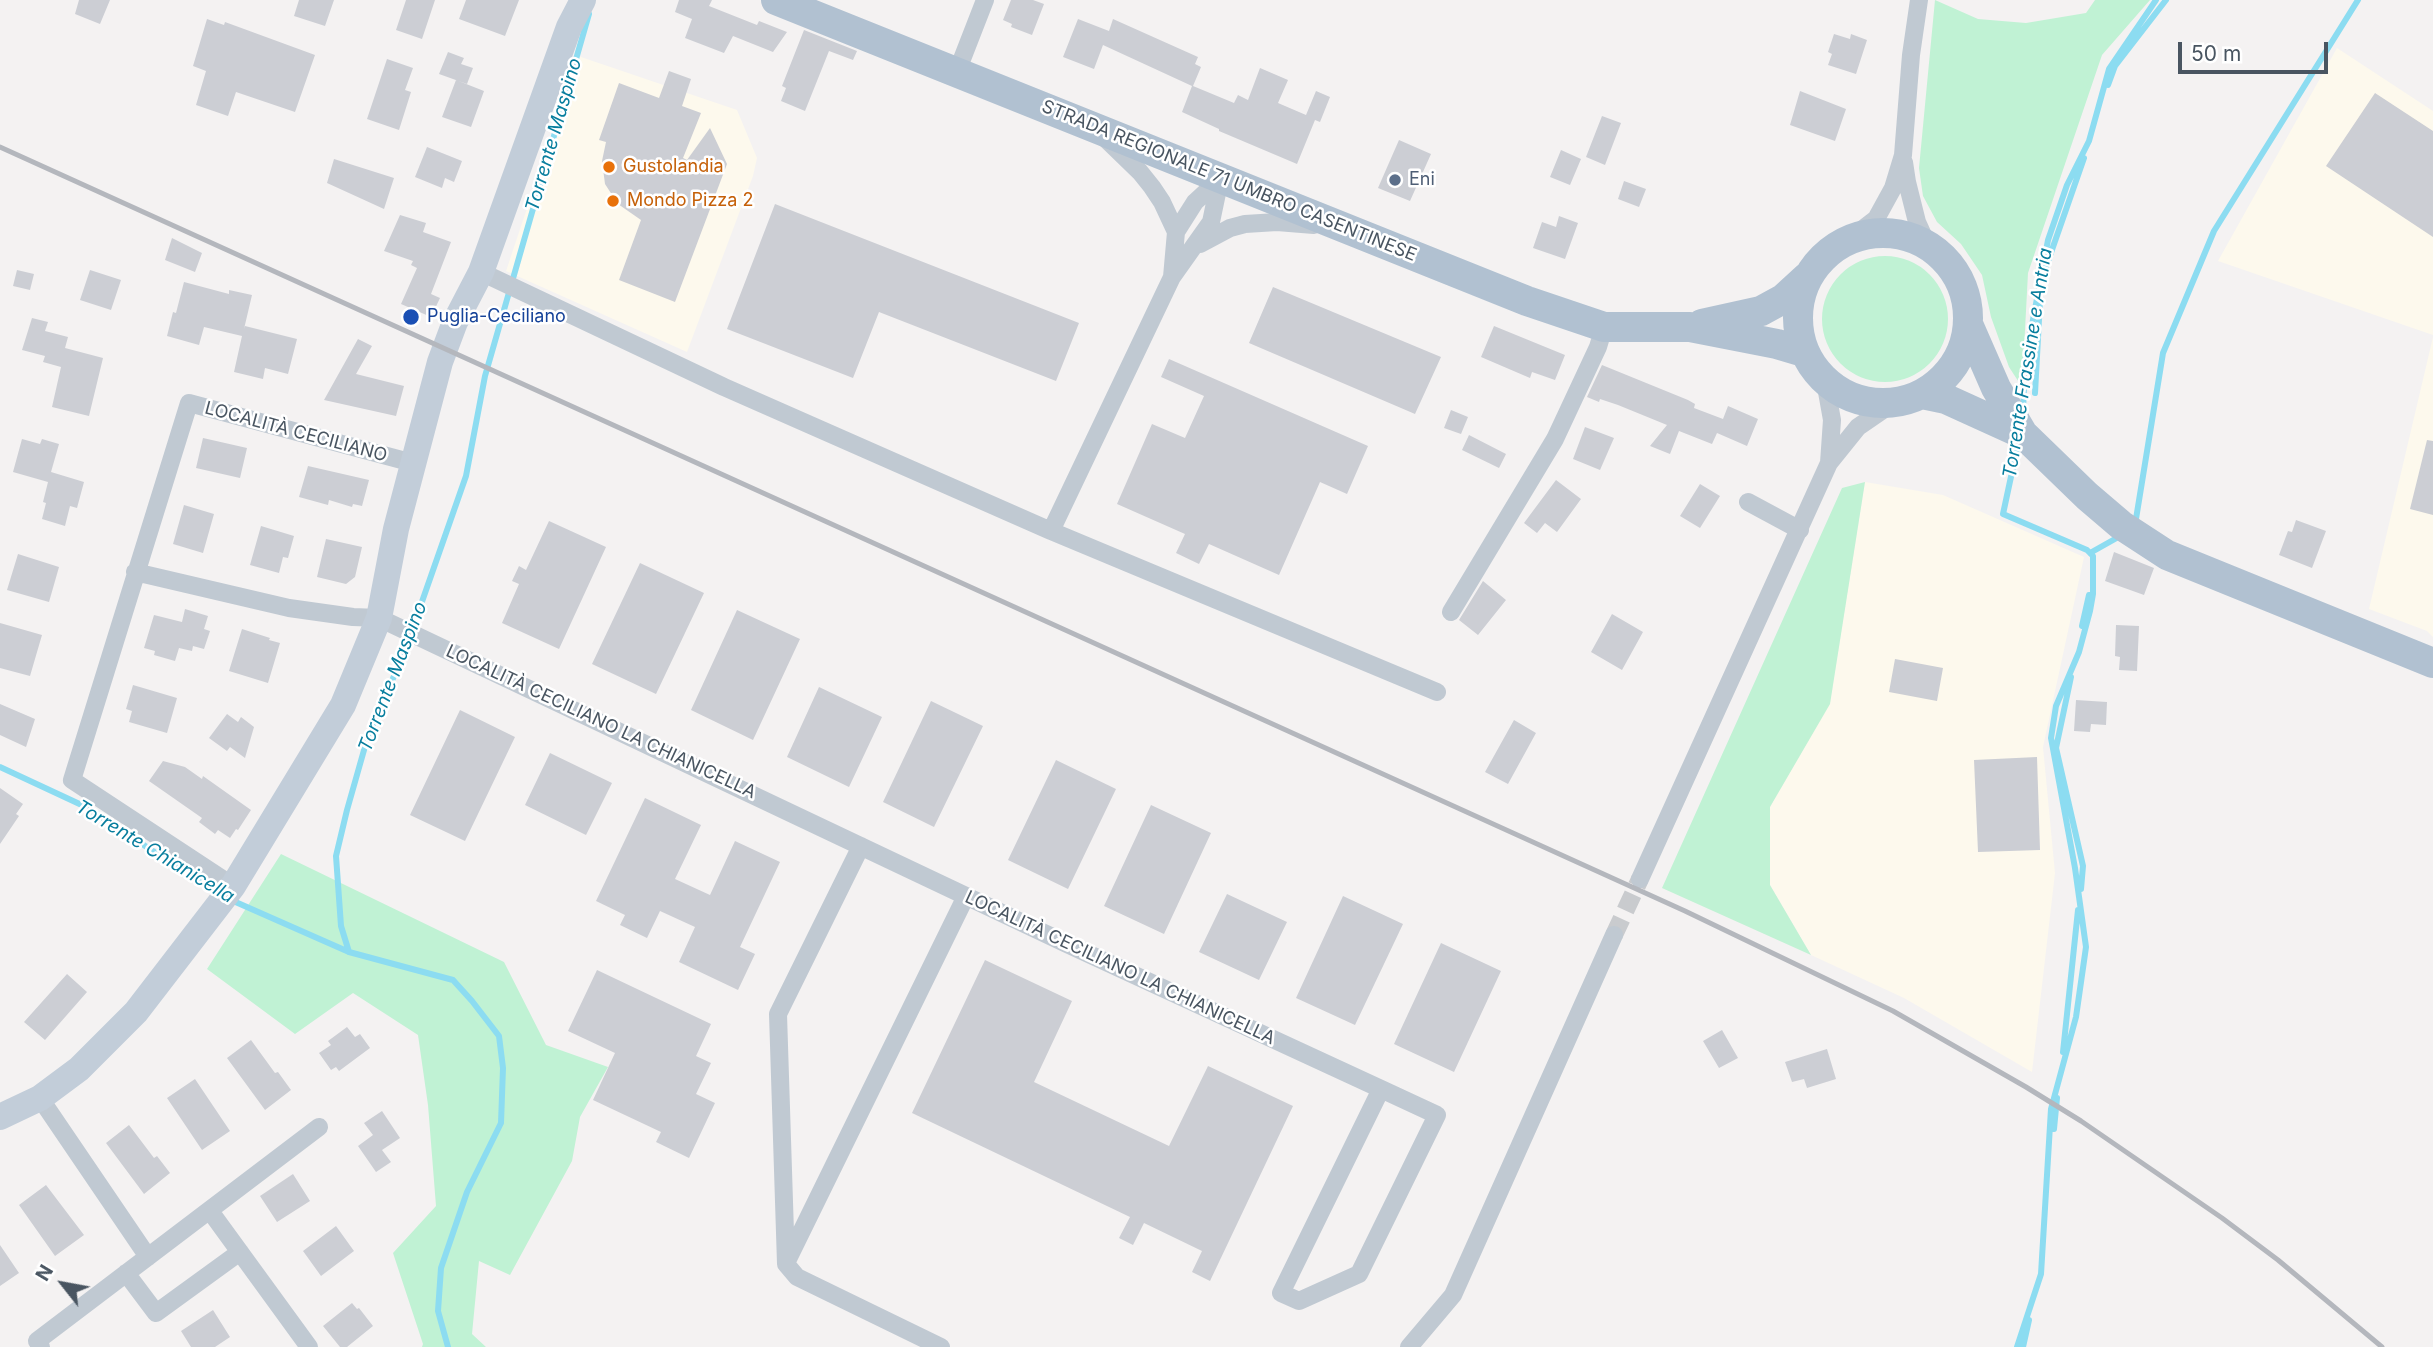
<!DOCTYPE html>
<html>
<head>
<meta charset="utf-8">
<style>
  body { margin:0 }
  #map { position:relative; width:2433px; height:1347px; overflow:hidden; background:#f4f2f2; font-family:Inter,sans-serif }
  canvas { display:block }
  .north { position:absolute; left:28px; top:1249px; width:70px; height:70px; -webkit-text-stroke:5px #fff; paint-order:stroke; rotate:301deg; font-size:19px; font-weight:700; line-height:28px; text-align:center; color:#495561 }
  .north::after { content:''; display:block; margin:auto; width:24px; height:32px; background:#495561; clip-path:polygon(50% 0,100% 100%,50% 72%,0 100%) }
  .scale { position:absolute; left:2178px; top:42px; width:150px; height:32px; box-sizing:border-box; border:4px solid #495561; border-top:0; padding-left:9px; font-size:21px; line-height:24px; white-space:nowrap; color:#495561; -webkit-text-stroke:5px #fff; paint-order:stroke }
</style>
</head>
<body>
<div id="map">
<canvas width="2433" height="1347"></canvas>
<div class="north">N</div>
<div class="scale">50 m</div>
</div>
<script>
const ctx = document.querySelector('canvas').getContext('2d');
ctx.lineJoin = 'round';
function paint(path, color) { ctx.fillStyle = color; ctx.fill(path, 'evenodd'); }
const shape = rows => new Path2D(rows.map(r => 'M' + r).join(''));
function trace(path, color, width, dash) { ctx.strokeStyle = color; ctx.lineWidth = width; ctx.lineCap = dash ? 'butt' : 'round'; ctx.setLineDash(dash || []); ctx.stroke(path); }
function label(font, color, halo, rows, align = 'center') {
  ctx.font = font + ' Inter,sans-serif'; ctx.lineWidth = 5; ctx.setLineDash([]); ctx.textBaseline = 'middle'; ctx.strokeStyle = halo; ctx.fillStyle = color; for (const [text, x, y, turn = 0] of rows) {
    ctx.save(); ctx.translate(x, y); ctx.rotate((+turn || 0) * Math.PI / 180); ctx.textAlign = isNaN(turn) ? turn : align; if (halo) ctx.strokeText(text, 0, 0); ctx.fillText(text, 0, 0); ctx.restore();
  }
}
paint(shape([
  [2337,48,2433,111,2433,335,2218,261],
  [578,56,737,110,757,158,753,176,687,352,506,271],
  [2433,337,2433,637,2427,631,2369,609],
  [1865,482,1943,495,2084,557,2043,747,2055,873,2032,1072,1904,998,1811,955,1770,885,1770,807,1830,703]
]), '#fdf9ed');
paint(shape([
  [1935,0,1978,19,2026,23,2086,13,2095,0,2150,0,2102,55,2028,273,2022,387,2009,367,1991,317,1982,275,1961,244,1937,222,1923,196,1919,168],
  '1822 319a63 63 0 1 1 126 0a63 63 0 1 1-126 0Z',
  [1865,482,1830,704,1770,807,1770,885,1811,955,1662,888,1842,488],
  [281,854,504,962,546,1045,608,1067,580,1117,572,1161,510,1275,479,1261,472,1334,486,1347,422,1347,423,1344,393,1253,436,1206,428,1105,418,1035,353,993,295,1034,207,969]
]), '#c0f2d4');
trace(shape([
  [2108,85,2115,66,2166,0],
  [2046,267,2084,158],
  [2035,393,2040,301],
  [2023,412,2025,362,2048,240,2067,185,2089,141,2109,69,2156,0],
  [2135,525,2163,353,2214,231,2358,0],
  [2090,553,2122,535],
  [2082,626,2089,595],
  [2071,677,2056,748,2083,866,2081,889],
  [0,767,86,807,218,894],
  [231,900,349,952,453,980,472,1001,499,1036,503,1068,501,1123,467,1192,441,1268,438,1311,448,1347],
  [349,952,341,926,336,856,347,810,368,736,404,653,466,476,485,376,589,14],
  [2063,1052,2078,910],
  [2054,1129,2057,1098],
  [2017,1347,2041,1274,2051,1109,2076,1017,2086,947,2075,868,2051,738,2056,706,2079,652,2090,611,2093,594,2093,556,2087,550,2003,514,2018,444],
  [2023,1347,2029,1320]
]), '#8cdcf1', 6);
paint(shape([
  [79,0,110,0,100,24,75,14],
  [299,0,334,0,325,26,294,16],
  [406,0,435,0,422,39,396,30],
  [466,0,519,0,505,36,459,19],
  [679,0,712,0,709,6,757,25,759,21,787,32,773,52,733,36,724,53,685,38,692,19,675,12],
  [1011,0,1033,0,1044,4,1032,35,1011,27,1012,24,1003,20],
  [207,19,224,25,225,22,315,55,295,112,236,92,228,116,196,105,206,71,193,66],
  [1078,19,1109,31,1113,19,1198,57,1195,64,1201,67,1193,86,1234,103,1238,95,1248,100,1260,68,1288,80,1278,103,1306,115,1316,91,1330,97,1320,122,1315,120,1297,164,1219,131,1219,129,1182,112,1192,86,1103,45,1094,69,1063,57],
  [804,30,857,51,853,60,829,51,805,111,781,101,786,88,782,86],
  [1834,34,1850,39,1851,34,1867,40,1856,74,1828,65,1832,54,1828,52],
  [448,52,464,58,461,64,473,68,467,84,439,74],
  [387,59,413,68,405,90,411,92,399,130,367,119],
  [669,71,691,79,682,106,701,113,683,158,687,160,710,128,727,164,675,302,619,280,641,220,618,204,605,184,602,161,606,142,599,140,619,83,659,98],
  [456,80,484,91,471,127,442,117],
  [1800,91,1846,109,1835,141,1790,125],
  [2375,93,2433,131,2433,237,2326,166],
  [1602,116,1621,123,1605,165,1586,157],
  [1399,140,1431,154,1410,201,1378,188],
  [427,147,462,161,454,182,445,178,442,188,415,177],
  [1561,150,1581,159,1570,185,1550,177],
  [334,159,394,178,384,209,327,183],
  [1624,181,1646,189,1639,207,1618,199],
  [775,204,1079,323,1056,381,879,312,853,378,727,329],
  [400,215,426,223,423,232,451,242,431,294,440,298,431,317,401,304,417,268,411,265,413,261,384,251],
  [1559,216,1578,223,1565,259,1533,248,1542,222,1556,227],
  [172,238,202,253,195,272,165,260],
  [17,270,34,274,30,290,13,286],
  [90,270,121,280,111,310,80,300],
  [184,282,229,294,229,290,252,295,244,329,245,326,297,339,288,374,265,368,263,379,234,372,242,336,204,327,199,345,167,336,173,312,176,313],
  [1273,287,1441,357,1415,414,1249,343],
  [32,318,48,322,45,331,68,337,65,348,103,358,89,416,52,407,61,367,43,362,45,356,22,350],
  [1494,326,1565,355,1555,380,1532,372,1530,378,1481,357],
  [358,339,372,346,356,374,404,386,396,416,324,400],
  [1169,359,1368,446,1347,494,1320,482,1279,575,1209,544,1199,564,1176,553,1185,534,1117,504,1152,424,1185,438,1204,396,1161,377],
  [1602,365,1688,400,1695,404,1694,408,1723,419,1728,406,1758,419,1747,446,1717,433,1712,444,1679,431,1670,454,1650,446,1667,425,1618,405,1600,399,1599,402,1587,397],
  [1451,410,1468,417,1461,434,1444,428],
  [1585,427,1614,438,1600,470,1573,459],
  [1469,435,1506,454,1499,468,1462,450],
  [203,438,247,448,240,478,196,468],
  [22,439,40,444,42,439,59,444,51,472,84,482,77,508,70,506,65,526,42,519,46,503,43,502,48,482,13,472],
  [2427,440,2433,441,2433,515,2410,509],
  [308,466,369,480,362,506,353,504,352,507,329,500,328,505,299,497],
  [1556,480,1581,499,1557,532,1545,523,1537,533,1524,523],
  [1700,484,1720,496,1700,528,1680,516],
  [184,505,214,514,203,553,173,544],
  [2296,520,2326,531,2312,568,2279,555,2288,531,2292,532],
  [549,521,606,547,559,649,502,623,519,584,512,581,519,566,526,570],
  [261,526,294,536,288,558,283,557,279,573,250,565],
  [326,539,362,547,355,577,346,584,317,577],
  [2114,552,2154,568,2144,595,2105,581],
  [18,554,59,567,49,602,7,590],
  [640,563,704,593,656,694,592,664],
  [1483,581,1506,600,1478,635,1459,620],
  [185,609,208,616,204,629,210,631,204,649,193,646,192,651,179,648,175,661,154,655,155,651,144,648,154,615,182,622],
  [737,610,800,639,753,740,691,710],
  [1612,614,1643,632,1622,670,1591,652],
  [0,623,42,635,30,676,0,668],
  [2116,625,2139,626,2137,671,2119,670,2120,657,2115,656],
  [242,629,270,638,269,640,280,643,268,683,229,671],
  [1895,659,1943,668,1937,701,1889,692],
  [133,685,177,698,167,733,129,722,132,711,126,709],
  [819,687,882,717,849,787,787,757],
  [2076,700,2107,702,2106,725,2091,724,2090,732,2074,731],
  [931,701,983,726,934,827,883,802],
  [0,704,35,719,26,747,0,735],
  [460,710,515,737,465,841,410,815],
  [227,714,238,722,241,717,254,727,245,758,230,747,227,751,209,738],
  [1514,720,1536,733,1508,784,1485,772],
  [550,753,612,783,586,835,525,805],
  [2037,757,2040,850,1978,852,1974,760],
  [1056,760,1116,789,1068,889,1008,860],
  [163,761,185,767,202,779,203,776,251,810,238,830,236,829,230,838,218,830,215,834,199,822,202,818,149,781],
  [0,788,23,804,16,814,19,816,0,844],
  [645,798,701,825,675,879,710,895,735,841,780,862,740,947,755,954,738,990,679,962,695,927,660,911,647,938,620,925,625,915,596,901],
  [1151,805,1211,833,1164,934,1104,906],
  [1227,894,1287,922,1259,980,1199,952],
  [1343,896,1403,924,1355,1025,1296,998],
  [1441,943,1501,971,1454,1072,1394,1044],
  [985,960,1072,1001,1034,1082,1169,1146,1208,1066,1293,1106,1210,1281,1192,1272,1202,1251,1144,1223,1133,1245,1119,1238,1130,1217,912,1113],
  [597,970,711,1024,696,1056,711,1063,696,1094,715,1103,689,1158,656,1142,661,1132,593,1100,615,1053,568,1031],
  [67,974,87,992,45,1040,24,1022],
  [347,1027,355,1037,360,1034,370,1048,339,1071,336,1067,331,1070,319,1053,331,1045,328,1041],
  [1722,1030,1738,1058,1719,1068,1703,1041],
  [251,1040,275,1073,278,1072,291,1090,265,1110,227,1058],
  [1827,1049,1836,1079,1807,1088,1804,1079,1792,1082,1785,1062],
  [195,1079,230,1131,202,1150,167,1098],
  [382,1111,400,1138,382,1150,391,1162,376,1172,358,1146,373,1135,364,1123],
  [129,1125,154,1158,157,1156,170,1173,144,1194,106,1143],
  [293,1174,310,1201,277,1222,260,1196],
  [46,1185,84,1235,55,1256,19,1205],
  [336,1226,354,1251,321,1276,303,1251],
  [0,1245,19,1273,0,1286],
  [352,1303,357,1309,359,1308,373,1326,347,1347,340,1347,323,1326],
  [213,1310,230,1337,215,1347,191,1347,181,1331]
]), '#ccced4');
trace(shape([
  [1614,935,1640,879]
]), '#c9cbce', 18, [18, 9]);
trace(shape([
  [957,72,985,0],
  [1106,139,1140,172,1152,187,1162,202,1176,232],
  [1904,162,1907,182,1917,222,1927,244],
  [1850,239,1876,219,1893,188,1903,155,1911,55,1919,0],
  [1200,244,1230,228,1245,224,1277,222,1314,225],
  [481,272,724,387,1051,531,1172,277,1211,222,1220,179],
  [1172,277,1176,232,1195,202,1220,179],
  [1825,381,1832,420,1829,463],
  [1748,502,1800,530],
  [1051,531,1437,692],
  [135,572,289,608,353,617,379,618,1065,943,1381,1089,1281,1293,1299,1301,1359,1274,1437,1115,1381,1089],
  [1451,612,1555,439,1598,347,1604,327],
  [1640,879,1829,463,1858,427,1893,403],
  [233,886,72,780,189,403,413,463],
  [40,1098,148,1257],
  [210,1211,309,1347],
  [787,1261,966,896],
  [786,1264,778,1014,861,846],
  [786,1264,797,1277,941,1347],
  [126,1273,156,1313,240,1252],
  [41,1347,37,1341,319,1127],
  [1409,1347,1453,1295,1614,935]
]), '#c0c9d2', 18);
trace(shape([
  [0,1117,40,1098,79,1069,136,1012,233,886,343,705,379,618,396,529,440,362,455,322,481,272,569,27,583,0]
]), '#c2cdd9', 26);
trace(shape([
  [776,0,1527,301,1604,327,1690,327,1777,344,1804,352],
  '1798 318a85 85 0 1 1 170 0a85 85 0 1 1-170 0Z',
  [1702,324,1761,311,1783,299,1807,277],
  [1968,324,1996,388,2023,434,2087,496,2121,525,2167,555,2433,663],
  [1922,394,1946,399,2023,434]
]), '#b1c1d1', 30);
trace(shape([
  [0,147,1685,911,1893,1011,2026,1087,2081,1121,2222,1218,2278,1260,2382,1347]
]), '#b4b7bd', 5);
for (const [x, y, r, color] of [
  [609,167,7,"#e8710a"],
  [1395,180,7,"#5c6f8a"],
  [613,201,7,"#e8710a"],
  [411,317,9,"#1a4fb4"]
]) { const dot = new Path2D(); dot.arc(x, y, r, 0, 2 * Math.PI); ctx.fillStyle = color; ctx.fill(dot); trace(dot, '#fff', 2.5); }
label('18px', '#c56008', '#fff', [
  ["Gustolandia",623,167],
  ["Mondo Pizza 2",627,201]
], 'left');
label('18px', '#4e5e75', '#fff', [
  ["Eni",1409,180]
], 'left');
label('18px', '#495561', '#fff', [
  ["STRADA REGIONALE 71 UMBRO CASENTINESE",1229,181,22],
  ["LOCALITÀ CECILIANO",296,432,15],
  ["LOCALITÀ CECILIANO LA CHIANICELLA",601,722,25],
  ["LOCALITÀ CECILIANO LA CHIANICELLA",1120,968,25]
]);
label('18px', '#164399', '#fff', [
  ["Puglia-Ceciliano",427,317]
], 'left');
label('italic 19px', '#087e9e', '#fff', [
  ["Torrente Maspino",554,135,-74],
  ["Torrente Frassine e Antria",2028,363,-81],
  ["Torrente Maspino",393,677,-69],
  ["Torrente Chianicella",155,852,31]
]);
</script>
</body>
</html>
